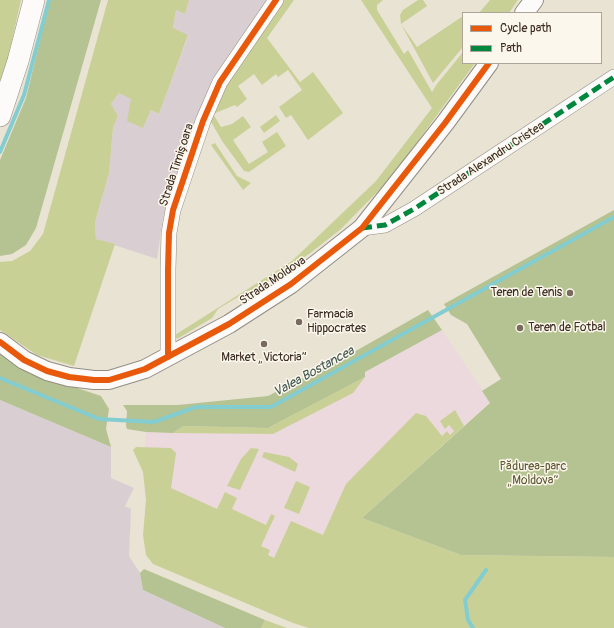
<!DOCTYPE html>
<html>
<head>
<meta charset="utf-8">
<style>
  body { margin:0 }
  #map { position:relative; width:614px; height:628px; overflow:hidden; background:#e9e3d4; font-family:Pangolin,sans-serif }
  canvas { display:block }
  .legend { position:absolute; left:462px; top:12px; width:140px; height:52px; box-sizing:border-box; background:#fbf7ec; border:1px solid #aea59a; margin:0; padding:5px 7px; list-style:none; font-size:12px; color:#3b2a1e }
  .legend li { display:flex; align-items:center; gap:8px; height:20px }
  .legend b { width:20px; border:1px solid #aea59a }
</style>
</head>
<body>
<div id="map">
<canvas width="614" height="628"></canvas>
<ul class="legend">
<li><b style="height:5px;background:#e8590c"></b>Cycle path</li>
<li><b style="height:5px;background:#00873e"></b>Path</li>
</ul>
</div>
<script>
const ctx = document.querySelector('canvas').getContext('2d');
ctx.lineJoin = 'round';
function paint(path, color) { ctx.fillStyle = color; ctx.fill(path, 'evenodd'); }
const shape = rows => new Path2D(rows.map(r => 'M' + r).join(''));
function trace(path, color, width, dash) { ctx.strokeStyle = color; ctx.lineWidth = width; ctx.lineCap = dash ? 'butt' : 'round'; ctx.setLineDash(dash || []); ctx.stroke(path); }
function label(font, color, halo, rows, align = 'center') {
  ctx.font = font + ' Pangolin,sans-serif'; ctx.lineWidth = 3; ctx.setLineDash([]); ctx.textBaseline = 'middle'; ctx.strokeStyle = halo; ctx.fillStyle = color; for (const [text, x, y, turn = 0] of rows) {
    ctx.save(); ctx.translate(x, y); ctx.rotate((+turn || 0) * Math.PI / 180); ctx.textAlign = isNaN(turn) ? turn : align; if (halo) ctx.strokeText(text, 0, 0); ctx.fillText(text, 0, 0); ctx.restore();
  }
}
paint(shape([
  [442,330,490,402,362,518,296,610,166,494,145,451,146,432,173,433,183,426,268,428,365,378,365,372]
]), '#ecd9de');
paint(shape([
  [189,0,269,0,225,63,206,95,188,141,163,218,157,259,96,239,95,222,109,173,113,128,118,116,111,104,119,93,132,99,143,128,151,110,159,114,188,36,173,29,176,10,185,14],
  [0,400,111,447,111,478,134,488,125,506,131,509,129,556,140,573,143,590,225,628,0,628]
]), '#d9cfd3');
paint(shape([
  [0,0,21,0,7,63,0,83],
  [108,0,189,0,185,14,176,10,173,28,188,35,159,114,151,110,143,128,127,121,131,99,119,93,111,104,118,116,113,128,109,173,95,222,96,239,115,244,74,366,37,355,0,330,0,262,12,261,30,251,43,234],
  [281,0,294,0,267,38,300,82,313,72,343,113,308,140,291,115,286,118,279,107,302,90,288,70,278,77,276,74,262,85,254,74,238,86,247,99,237,107,235,105,213,114,221,127,232,124,243,116,251,127,233,140,249,164,268,152,262,142,277,132,286,146,249,172,244,171,222,141,209,118,218,97],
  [361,0,383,0,377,5,377,10,404,54,408,50,432,92,437,84,463,52,463,63,475,63,391,178,341,229,309,254,257,289,248,291,218,309,212,318,177,339,175,335,292,261,376,181,432,108],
  [418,0,423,0,427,6,401,24,417,47,463,16,463,47,433,83,401,24,400,15,403,10],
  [490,0,518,0,509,13,479,13],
  [276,115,280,121,264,133,260,127],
  [215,143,237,176,251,183,243,190,211,145],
  [365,377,353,393,273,434,173,433,183,426,268,428],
  [455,410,464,426,362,518,461,555,614,557,614,628,309,628,293,623,153,564,146,555,143,535,146,500,143,472,133,450,136,447,171,448,176,453,171,488,217,509,225,492,237,498,232,509,266,525,271,514,275,516,261,546,270,550,268,555,274,558,291,521,323,535,346,484,416,413,426,416,442,436,447,431,450,435,454,431,449,425,445,429,440,421],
  [251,448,259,449,240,490,227,486,241,459],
  [264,452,289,457,298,464,295,472,262,457],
  [296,481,310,487,299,514,284,508],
  [265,620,287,628,261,628]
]), '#c9d096');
paint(shape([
  [50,0,101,0,36,228,26,245,12,254,0,256,0,160,26,98],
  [614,210,614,557,461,555,362,518,490,403,482,391,501,379,467,324,451,315,444,304],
  [428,310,442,330,365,372,365,377,268,428,183,426,173,433,146,432,127,429,126,426,127,411,123,405,178,405,268,396,354,352],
  [0,353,12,362,53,380,101,396,109,409,106,429,111,447,0,400],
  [144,569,265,620,261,628,225,628,143,590,140,573]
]), '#b5c291');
trace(shape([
  [0,152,24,95,49,0],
  [0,378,99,419,154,422,196,407,271,407,614,217],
  [473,628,468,620,465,600,486,570]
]), '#83cdd0', 4);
const minor = shape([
  [362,228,385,225,414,209,614,77],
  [168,357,168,269,169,233,173,210,203,121,220,82,276,0]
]);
const tertiary = shape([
  [524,13,534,0],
  [0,342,24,360,47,371,69,377,94,380,109,380,145,369,229,324,291,284,362,228,445,123,489,63]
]);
const secondary = shape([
  [0,116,18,61,34,0]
]);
trace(minor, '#938d84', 16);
trace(tertiary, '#938d84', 20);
trace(secondary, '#938d84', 22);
trace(minor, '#fcfbf9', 15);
trace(tertiary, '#fcfbf9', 18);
trace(secondary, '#fcfbf9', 21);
trace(shape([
  [362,228,385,225,414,209,614,77]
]), '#00873e', 5, [10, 5]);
trace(shape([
  [0,342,24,360,47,371,69,377,94,380,109,380,145,369,229,324,291,284,362,228,445,123,489,63],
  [168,357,168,269,169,233,173,210,203,121,220,82,276,0]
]), '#e8590c', 6);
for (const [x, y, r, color] of [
  [570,293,4,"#786b5e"],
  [299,322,4,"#786b5e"],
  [520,328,4,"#786b5e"],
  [264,344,4,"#786b5e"]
]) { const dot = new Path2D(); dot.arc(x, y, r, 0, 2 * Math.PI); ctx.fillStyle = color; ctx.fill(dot); trace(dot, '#fbf7ec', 1.5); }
label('12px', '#3b2a1e', '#fbf7ec', [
  ["Strada Alexandru Cristea",491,159,-33],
  ["Strada Timișoara",177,165,-72],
  ["Strada Moldova",273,281,-34]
]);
label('12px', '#3b2a1e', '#fbf7ec', [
  ["Teren de Tenis",562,293,"right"],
  ["Farmacia",307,315],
  ["Hippocrates",307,329],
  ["Teren de Fotbal",528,328],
  ["Market „Victoria”",264,358,"center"]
], 'left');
label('12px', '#5e5733', '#fbf7ec', [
  ["Pădurea-parc",533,467],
  ["„Moldova”",533,481]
]);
label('italic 13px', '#435853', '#fbf7ec', [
  ["Valea Bostancea",314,372,-29]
]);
</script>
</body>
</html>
